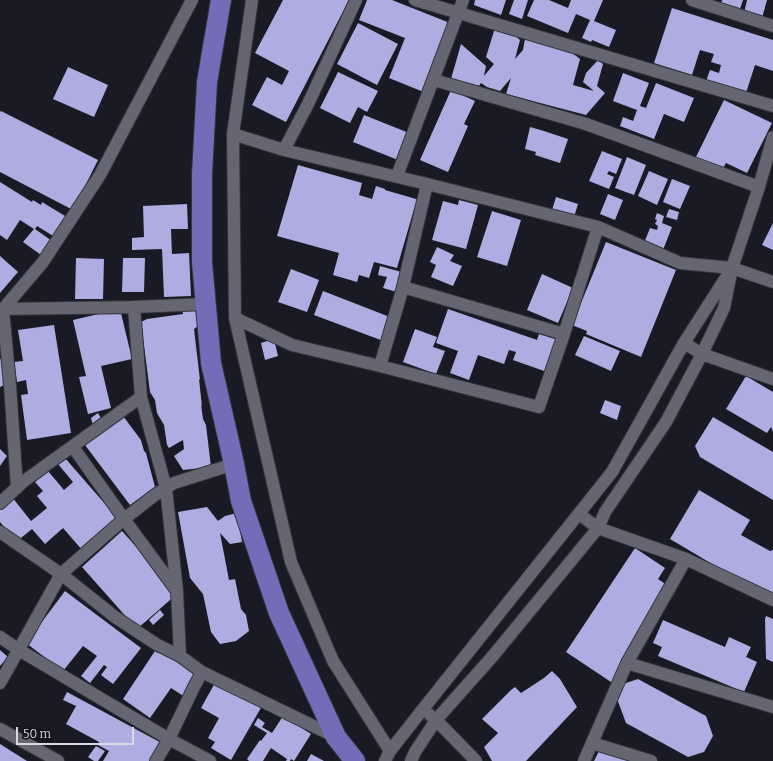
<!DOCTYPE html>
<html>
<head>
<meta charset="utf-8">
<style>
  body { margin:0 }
  #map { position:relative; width:773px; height:761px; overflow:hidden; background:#1a1a24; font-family:Bitter,serif }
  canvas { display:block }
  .scale { position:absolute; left:16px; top:727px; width:118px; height:18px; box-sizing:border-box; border:2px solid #d9d9e1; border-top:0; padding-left:5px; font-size:12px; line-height:14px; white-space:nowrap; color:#d9d9e1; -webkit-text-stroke:3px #11111a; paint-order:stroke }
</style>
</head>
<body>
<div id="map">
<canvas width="773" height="761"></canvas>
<div class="scale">50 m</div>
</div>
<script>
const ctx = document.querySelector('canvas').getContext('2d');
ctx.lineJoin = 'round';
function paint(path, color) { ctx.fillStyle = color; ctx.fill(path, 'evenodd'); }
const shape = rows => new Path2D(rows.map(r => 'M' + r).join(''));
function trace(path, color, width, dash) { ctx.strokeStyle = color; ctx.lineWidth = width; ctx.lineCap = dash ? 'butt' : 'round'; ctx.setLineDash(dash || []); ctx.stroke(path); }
paint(shape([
  [283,0,349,0,286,122,252,105,267,77,282,85,289,71,255,53],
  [367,0,392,0,455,25,431,95,389,78,405,38,359,20],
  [475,0,506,0,501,15,474,5],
  [514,0,528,0,522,19,509,14],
  [534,0,549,0,568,8,571,0,603,0,594,21,616,30,609,47,592,40,591,42,582,38,590,20,576,14,568,33,527,16],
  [722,0,743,0,740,9,721,4],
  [747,0,767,0,762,18,744,13],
  [672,8,773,40,773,71,755,65,746,93,706,81,710,70,719,73,721,65,711,62,714,54,700,50,692,75,654,63],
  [358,23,398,44,377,85,337,64],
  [497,27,513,34,520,40,515,59,523,50,525,39,571,52,580,59,573,85,594,91,583,82,586,73,598,60,603,64,597,86,605,93,586,115,506,94,511,78,500,91,487,87,481,83,479,86,451,79,461,44,486,66,484,76,494,64,486,57,494,31],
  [68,67,108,85,94,117,53,99],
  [338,72,378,91,367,112,358,107,350,123,320,108],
  [623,73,649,83,640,106,646,108,656,83,694,98,684,122,664,114,654,139,620,126,623,117,633,121,637,110,613,101],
  [451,90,475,101,464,124,468,126,448,172,420,160],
  [724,100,772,123,747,173,726,163,722,170,696,157],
  [1,111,98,160,73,210,0,172,0,112],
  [364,115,409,133,398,160,353,142],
  [530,127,544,131,568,139,560,163,535,155,536,152,525,149],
  [602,151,622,159,616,174,609,171,607,174,614,177,609,189,589,181],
  [627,157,646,165,634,195,615,188],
  [298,165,362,183,359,195,372,199,376,186,385,189,385,190,423,201,420,211,414,209,397,268,374,262,369,278,359,275,357,282,333,275,339,253,277,236],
  [649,171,668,179,657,205,638,196],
  [672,179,690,186,680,209,663,202],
  [0,182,32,202,33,200,41,205,42,202,70,219,58,239,37,226,35,229,52,241,41,255,23,242,34,229,20,220,7,240,0,235],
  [608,194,623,200,615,220,600,214],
  [556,197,578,204,574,217,552,210],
  [459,200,478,205,466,249,432,240,443,201,458,205],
  [187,204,188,229,171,229,172,254,189,253,191,296,164,297,162,249,132,250,132,238,144,237,143,206],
  [669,209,679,212,677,220,666,217],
  [492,211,521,220,507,266,477,257],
  [657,213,664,216,662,223,672,227,663,250,644,243,650,228,657,230,658,226,655,224,657,220,655,219],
  [773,223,773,250,762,245],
  [606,242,676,270,641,357,586,334,587,331,572,325],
  [437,247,454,255,450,261,462,266,453,286,431,277,436,265,430,262],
  [0,256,18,272,0,293],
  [76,258,104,259,103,299,75,299],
  [123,258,145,258,144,292,122,292],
  [380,266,405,273,400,293,383,288,387,277,378,275],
  [291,269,319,280,307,312,278,302],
  [542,274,573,288,558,323,527,310],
  [323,291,395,319,386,342,314,315],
  [191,305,202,323,194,329,200,380,199,379,202,407,201,404,203,419,206,425,211,467,183,470,174,456,184,449,183,440,169,448,167,445,164,425,157,413,155,400,150,392,141,322,147,319,183,314,182,307],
  [120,309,132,359,101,366,111,408,88,414,79,377,86,376,73,320],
  [448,309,537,340,539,334,558,340,547,372,513,360,516,352,509,350,504,364,478,355,469,380,450,373,458,351,436,343],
  [54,325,71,433,27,440,21,395,28,394,26,380,17,382,14,362,23,361,18,330],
  [415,329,437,337,433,347,445,351,436,374,403,362],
  [584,336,620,351,611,371,575,355],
  [274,339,278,356,265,360,261,343],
  [0,358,13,380,0,387],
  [746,376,773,392,773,432,771,427,767,433,726,409],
  [605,400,621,406,617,420,600,413],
  [98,413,102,420,123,416,141,440,144,451,146,453,155,487,130,505,85,445,83,437,94,430,91,418],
  [713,417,773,452,773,500,700,457,695,446],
  [0,449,7,456,0,466],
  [65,458,119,520,83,551,63,528,45,544,32,529,16,542,0,522,0,499,8,492,31,521,47,508,37,496,43,491,35,482,48,471,64,490,73,482,58,464],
  [699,490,750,520,741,535,770,551,773,550,773,600,670,539],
  [207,507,218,521,225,516,237,513,242,542,230,544,220,533,229,580,235,579,241,609,246,615,249,631,236,641,220,644,211,632,203,594,190,578,178,512],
  [122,531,178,593,137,629,82,567],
  [635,548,665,568,658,579,676,591,661,614,662,614,614,684,566,652],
  [65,591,141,648,113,684,101,675,107,667,104,665,90,683,81,676,97,656,83,646,63,671,26,643],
  [160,610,164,615,153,625,149,620],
  [766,616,773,619,773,662,766,659,765,619],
  [663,620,725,647,729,637,751,647,746,657,757,662,744,692,658,656,662,647,653,643],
  [160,649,199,676,185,697,171,688,150,718,123,699,155,651,157,653],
  [0,650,8,657,0,666],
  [552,671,560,679,577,707,526,761,492,761,484,747,498,733,482,719,511,690,515,687,521,693,544,678],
  [638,679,706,716,713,736,704,752,688,757,626,723,616,696,623,684],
  [216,681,262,706,231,760,211,748,215,742,208,738,219,718,201,708],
  [67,692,167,746,159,761,103,761,109,751,98,745,99,742,66,724,76,706,63,700],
  [283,716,311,734,294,761,291,759,290,761,286,761,287,759,271,748,263,761,249,761,247,759,260,740,261,741,267,733,254,725,258,718,265,723,262,727,272,733],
  [604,741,644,761,594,761],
  [0,744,27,761,0,761],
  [96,746,105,751,98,761,94,761,88,757],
  [311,754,324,761,307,761]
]), '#aeade1');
const minor = shape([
  [252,0,233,134,284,150,427,184,598,227,680,263,732,268,759,187,773,137],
  [415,0,773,106],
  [692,0,773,26],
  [434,80,586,124,759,187],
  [233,134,235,318,292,345,380,366,539,407,564,334,598,227],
  [284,150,309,102,356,0],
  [397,176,463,0],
  [732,268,773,282],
  [403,287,564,334],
  [134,307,141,397,166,488,177,591],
  [0,311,3,309,43,262,100,175,192,0],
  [235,318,291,562,333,661,390,751],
  [684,343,702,354,773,379],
  [380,366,403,287,427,184],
  [73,447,124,519,177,591,180,656],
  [17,488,10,385,3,309,134,307,206,304],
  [0,503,24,481,141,397],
  [579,514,598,528,686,559,773,600],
  [0,532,61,574,115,617,156,644,180,656,202,672,336,737],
  [0,637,19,650,169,739,210,761],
  [627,663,773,707],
  [0,683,61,574,124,519,155,495,174,483,234,464],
  [430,715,436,720,476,761],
  [0,729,58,761],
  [592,743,651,761],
  [156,761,169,739,194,687,202,672],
  [385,761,390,751,423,709,612,472,684,343,732,268,724,308,702,354,666,422,605,512,598,528,492,657,436,720,415,752,411,761],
  [584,761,627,663,686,559]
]);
const primary = shape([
  [221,0,207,82,202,174,202,262,211,363,234,464,241,501,279,613,336,737,355,761]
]);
trace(minor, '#34343c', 14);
trace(primary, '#34343c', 22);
trace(minor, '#666673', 12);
trace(primary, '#746bb9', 20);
</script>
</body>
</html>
